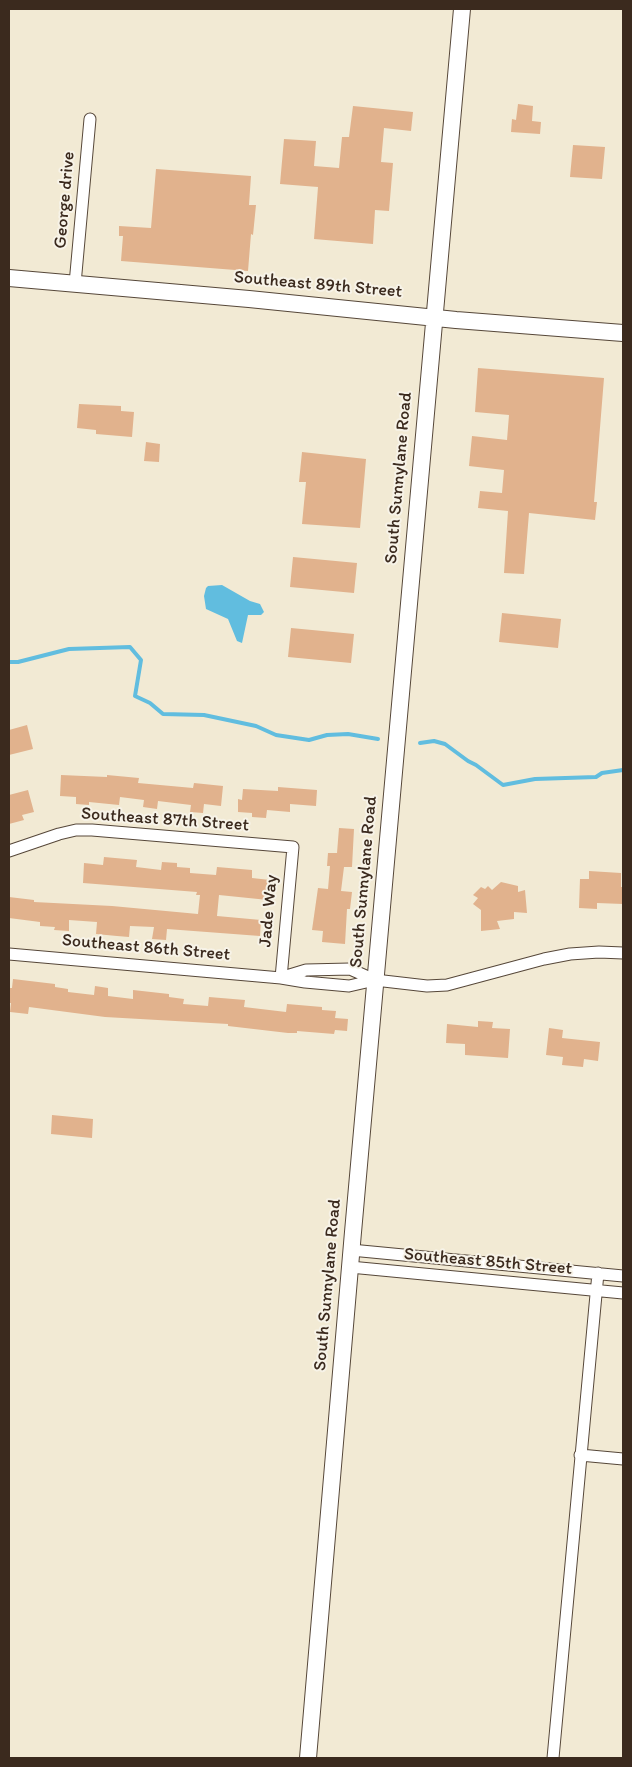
<!DOCTYPE html>
<html>
<head>
<meta charset="utf-8">
<style>
  body { margin:0 }
  #map { position:relative; width:632px; height:1767px; overflow:hidden; background:#f2ead4; font-family:Itim,sans-serif }
  canvas { display:block }
  .frame { position:absolute; inset:0; border:10px solid #3b2a1e; pointer-events:none }
</style>
</head>
<body>
<div id="map">
<canvas width="632" height="1767"></canvas>
<div class="frame"></div>
</div>
<script>
const ctx = document.querySelector('canvas').getContext('2d');
ctx.lineJoin = 'round';
function paint(path, color) { ctx.fillStyle = color; ctx.fill(path, 'evenodd'); }
const shape = rows => new Path2D(rows.map(r => 'M' + r).join(''));
function trace(path, color, width, dash) { ctx.strokeStyle = color; ctx.lineWidth = width; ctx.lineCap = dash ? 'butt' : 'round'; ctx.setLineDash(dash || []); ctx.stroke(path); }
function label(font, color, halo, rows, align = 'center') {
  ctx.font = font + ' Itim,sans-serif'; ctx.lineWidth = 4; ctx.setLineDash([]); ctx.textBaseline = 'middle'; ctx.strokeStyle = halo; ctx.fillStyle = color; for (const [text, x, y, turn = 0] of rows) {
    ctx.save(); ctx.translate(x, y); ctx.rotate((+turn || 0) * Math.PI / 180); ctx.textAlign = isNaN(turn) ? turn : align; if (halo) ctx.strokeText(text, 0, 0); ctx.fillText(text, 0, 0); ctx.restore();
  }
}
paint(shape([
  [222,585,250,601,260,604,264,612,261,615,248,615,242,643,237,641,228,619,206,609,204,596,206,588,208,586]
]), '#61bddf');
trace(shape([
  [9,662,18,662,69,649,130,647,141,660,135,696,150,703,163,714,204,715,256,726,276,735,309,740,327,735,348,734,378,739],
  [420,743,434,741,445,744,468,761,476,765,503,785,535,779,596,777,602,773,623,770]
]), '#61bddf', 4);
paint(shape([
  [518,104,533,106,532,121,541,122,540,134,511,132,512,119,516,120],
  [353,106,413,112,411,131,384,128,381,162,393,163,389,211,375,210,373,244,314,239,318,187,280,184,284,139,316,141,314,166,339,168,342,137,349,137],
  [573,145,605,147,602,179,570,177],
  [156,169,251,176,249,205,256,205,253,235,251,234,248,271,121,261,123,236,119,236,119,226,151,228],
  [478,368,604,378,594,502,597,502,595,520,529,513,524,574,504,573,508,511,478,508,480,491,502,493,504,470,469,466,472,436,507,440,509,415,475,412],
  [79,404,121,406,121,411,134,412,132,437,96,434,96,430,77,428],
  [146,442,160,444,159,462,144,461],
  [302,452,366,459,360,528,302,524,306,482,299,482],
  [293,557,357,563,354,593,290,587],
  [502,613,561,619,558,648,499,642],
  [291,628,354,634,351,663,288,657],
  [27,725,33,749,9,755,9,730],
  [61,775,107,777,107,775,139,778,138,783,193,788,194,783,223,786,221,806,204,804,203,813,190,812,191,805,158,801,157,809,143,807,144,800,120,797,119,805,89,802,89,805,76,804,76,797,60,796],
  [278,787,317,790,316,806,290,804,290,812,267,810,266,818,252,817,252,813,238,812,238,799,242,800,243,789,278,791],
  [28,790,34,812,22,815,24,820,9,824,9,795],
  [339,828,354,829,352,867,344,867,341,891,352,892,350,909,347,909,345,944,322,942,323,931,312,930,318,888,328,889,330,866,327,866,328,853,337,853],
  [104,857,137,860,136,867,161,870,162,862,177,863,177,867,190,868,190,873,216,875,217,867,252,870,252,878,270,880,268,900,219,895,217,916,261,920,260,936,167,929,166,940,152,939,154,927,130,926,129,937,117,936,96,934,97,922,69,920,69,931,54,930,55,927,40,926,40,922,9,918,9,897,34,900,34,902,112,906,198,914,200,895,196,895,197,892,83,883,84,863,103,865],
  [589,871,621,873,621,887,623,887,623,904,597,903,597,909,579,908,580,879,589,879],
  [501,882,518,886,518,892,525,890,527,913,514,912,514,919,497,921,500,929,481,931,481,910,473,904,478,898,473,895,481,887,485,889,488,886,492,890],
  [13,979,55,984,55,987,68,989,68,992,94,995,95,986,108,988,108,996,133,999,133,990,169,994,169,997,184,999,183,1004,208,1006,209,997,245,1000,244,1007,286,1012,287,1004,322,1007,322,1010,336,1011,335,1018,348,1019,347,1031,335,1030,334,1034,297,1031,297,1033,288,1033,228,1026,228,1024,105,1017,29,1007,28,1014,10,1012,11,1003,9,1003,9,988,12,988],
  [478,1021,493,1022,492,1028,510,1029,508,1058,465,1055,465,1044,446,1043,447,1024,478,1027],
  [549,1028,563,1030,562,1038,600,1042,598,1061,584,1059,583,1067,562,1065,563,1057,546,1055],
  [52,1115,93,1119,92,1138,51,1134]
]), '#e1b28d');
const street = shape([
  [75,284,90,119],
  [9,851,59,834,76,830,92,830,293,847,281,978],
  [9,954,281,978,305,982,349,986,375,980],
  [283,977,306,970,350,969,375,980,427,986,447,985,544,959,570,954,599,952,623,953],
  [351,1250,623,1276],
  [350,1267,623,1293],
  [580,1455,623,1459],
  [553,1758,598,1273]
]);
const secondary = shape([
  [9,278,249,299,456,320,623,333],
  [308,1758,353,1232,462,9]
]);
trace(street, '#564739', 13);
trace(secondary, '#564739', 18);
trace(street, '#fff', 11);
trace(secondary, '#fff', 16);
label('18px', '#3b2a1e', '#f7f3e8', [
  ["George drive",65,200,-85],
  ["Southeast 89th Street",318,285,5],
  ["South Sunnylane Road",399,478,-85],
  ["Southeast 87th Street",165,820,4],
  ["South Sunnylane Road",364,882,-85],
  ["Jade Way",269,911,-85],
  ["Southeast 86th Street",146,948,5],
  ["Southeast 85th Street",488,1262,5],
  ["South Sunnylane Road",328,1285,-85]
]);
</script>
</body>
</html>
